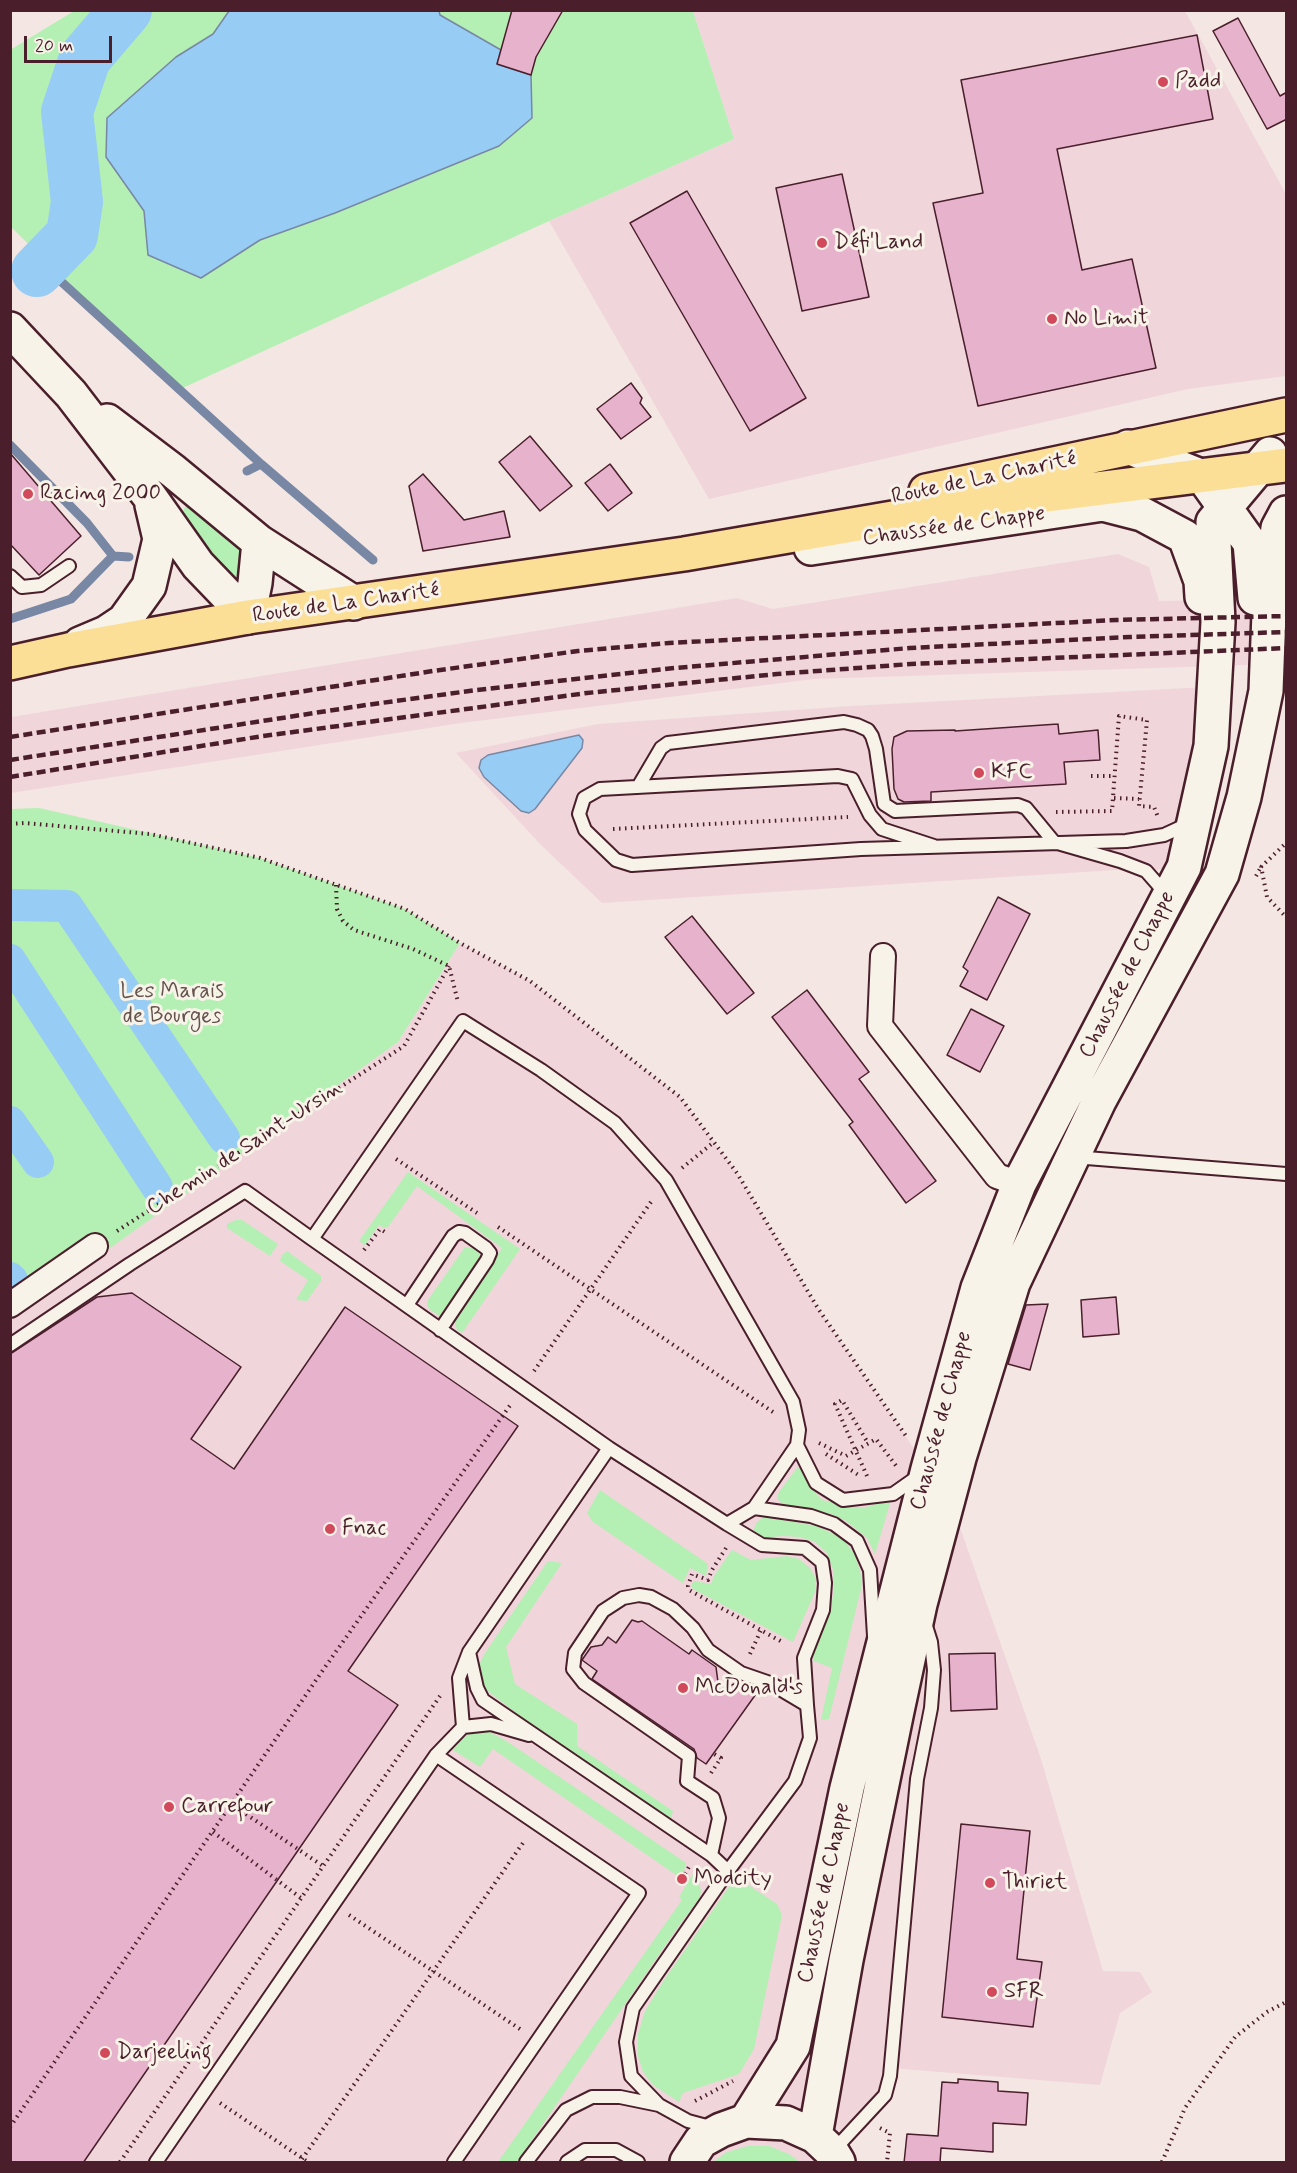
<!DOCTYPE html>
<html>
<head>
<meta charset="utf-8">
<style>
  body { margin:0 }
  #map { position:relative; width:1297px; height:2173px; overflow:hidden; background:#f4e6e2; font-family:Mynerve,sans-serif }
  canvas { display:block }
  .frame { position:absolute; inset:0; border:12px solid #4a1f2b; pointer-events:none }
  .scale { position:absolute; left:24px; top:36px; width:88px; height:27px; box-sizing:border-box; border:3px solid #4a1f2b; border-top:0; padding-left:8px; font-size:18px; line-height:21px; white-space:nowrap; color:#4a1f2b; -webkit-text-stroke:4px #f7f3e8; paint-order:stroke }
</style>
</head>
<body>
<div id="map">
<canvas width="1297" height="2173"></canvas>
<div class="frame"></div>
<div class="scale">20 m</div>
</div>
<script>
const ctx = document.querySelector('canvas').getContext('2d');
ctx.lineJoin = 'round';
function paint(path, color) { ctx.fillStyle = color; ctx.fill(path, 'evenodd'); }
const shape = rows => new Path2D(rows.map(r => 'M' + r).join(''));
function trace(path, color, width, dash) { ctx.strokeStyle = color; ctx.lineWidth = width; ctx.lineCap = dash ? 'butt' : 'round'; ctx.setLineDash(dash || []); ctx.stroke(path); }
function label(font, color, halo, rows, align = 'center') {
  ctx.font = font + ' Mynerve,sans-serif'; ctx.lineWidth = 6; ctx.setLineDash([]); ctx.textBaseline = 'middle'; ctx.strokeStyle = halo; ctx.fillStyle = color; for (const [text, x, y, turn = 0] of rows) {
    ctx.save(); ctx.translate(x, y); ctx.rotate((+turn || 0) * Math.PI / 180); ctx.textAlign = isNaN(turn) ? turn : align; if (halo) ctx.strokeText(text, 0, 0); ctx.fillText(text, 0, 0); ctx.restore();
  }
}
paint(shape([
  [693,11,1185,11,1286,194,1286,376,1188,389,709,499,549,221,734,139],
  [1118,554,1149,567,1159,601,1278,599,1277,664,814,679,461,723,11,793,11,717,737,598,773,609],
  [1207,687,1184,867,1146,871,1115,870,602,903,541,845,456,753,598,724,851,706],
  [460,943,530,981,680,1097,737,1173,819,1310,928,1469,949,1496,1041,1759,1103,1971,1140,1972,1152,1992,1120,2013,1100,2085,891,2068,885,2095,833,2152,838,2162,11,2162,10,1319,398,1042]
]), '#f0d6db');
paint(shape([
  [74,11,693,11,734,139,549,221,178,390,11,227,10,50],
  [187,504,233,532,244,562,241,575,228,580,221,574,183,511],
  [39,808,260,858,405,909,460,943,398,1042,11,1319,10,809],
  [408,1172,520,1249,462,1333,457,1330,454,1321,502,1248,417,1186,388,1227,384,1228,379,1225,365,1245,359,1241],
  [236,1220,242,1220,278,1244,270,1256,227,1228,227,1224],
  [465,1247,477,1249,480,1255,480,1260,441,1317,430,1310,427,1305,428,1300],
  [287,1251,321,1276,321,1281,307,1301,296,1300,308,1280,280,1261,282,1255],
  [802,1467,811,1488,822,1500,855,1507,866,1507,891,1500,875,1554,867,1538,846,1521,831,1514,782,1504,777,1498,779,1492,797,1468],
  [600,1490,708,1564,706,1576,690,1568,683,1583,593,1522,587,1513],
  [764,1517,817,1526,842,1538,854,1553,860,1570,862,1585,829,1719,821,1720,832,1668,814,1661,812,1654,829,1615,834,1591,833,1570,827,1553,815,1542,800,1537,784,1536,758,1538,755,1535,754,1529,757,1522],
  [732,1550,751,1560,787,1556,799,1559,810,1568,816,1579,815,1592,793,1642,693,1589,691,1585,694,1581,711,1584,714,1576],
  [548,1561,562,1563,506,1647,515,1684,577,1724,577,1746,673,1811,671,1819,521,1717,484,1688,479,1675,480,1663,485,1653],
  [486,1730,508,1742,686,1863,682,1879,493,1749,480,1767,453,1750,462,1739,469,1733],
  [694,1872,699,1881,701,1892,699,1899,678,1927,517,2162,498,2162,682,1900,679,1897],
  [736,1877,777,1904,782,1915,754,2049,739,2074,683,2093,679,2102,653,2085,643,2072,638,2056,638,2034,645,2011,664,1980],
  [748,2146,769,2146,789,2154,800,2162,713,2162,727,2152]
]), '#b4efb4');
const water = shape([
  [229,11,439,11,440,15,501,50,497,64,531,75,532,118,499,146,335,213,260,240,201,278,148,255,144,211,106,157,107,118,176,57,213,34,229,11],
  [579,735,583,740,582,748,535,809,529,813,521,811,484,777,479,768,481,760,488,755,579,735]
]);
paint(water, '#97ccf5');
trace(water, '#7887a4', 1.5);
trace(shape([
  [43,265,261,464,247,471],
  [10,445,87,523,113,556],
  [261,464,373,560],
  [10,619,71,599,113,556,129,557]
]), '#7887a4', 9);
trace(shape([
  [10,905,67,906,224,1138],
  [10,960,157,1187],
  [10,1122,38,1162],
  [10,1278,12,1280]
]), '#97ccf5', 32);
trace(shape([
  [37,271,72,235,77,202,67,112,85,58,126,10]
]), '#97ccf5', 52);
const building = shape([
  [512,10,563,10,536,57,531,75,497,64,512,10],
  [1238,18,1280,96,1287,92,1287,119,1267,129,1213,31,1238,18],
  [1197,35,1213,119,1057,149,1082,270,1132,259,1156,368,978,406,933,203,983,193,961,80,1197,35],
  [842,174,869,297,802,311,776,188,842,174],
  [687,191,806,398,750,431,630,223,687,191],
  [631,383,642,398,640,403,651,417,621,439,597,409,631,383],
  [530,436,572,486,540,511,499,462,530,436],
  [10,453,81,536,39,575,10,544,10,453],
  [610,464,632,493,608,511,585,483,610,464],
  [423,474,464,520,504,511,510,537,423,551,409,486,423,474],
  [1058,724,1059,734,1098,730,1100,760,1064,762,1066,784,931,792,931,801,904,802,898,799,894,789,892,749,894,737,907,731,955,730,955,731,1058,724],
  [998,897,1030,914,987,1000,960,986,968,971,963,967,998,897],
  [692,916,754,993,727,1014,665,937,692,916],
  [807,990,869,1072,859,1079,936,1181,906,1203,849,1125,853,1122,772,1017,807,990],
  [971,1009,1004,1026,980,1072,947,1055,971,1009],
  [132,1293,241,1367,191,1439,234,1469,345,1307,518,1426,348,1671,398,1705,83,2163,10,2163,10,1354,97,1297,132,1293],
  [1116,1297,1119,1334,1083,1337,1081,1300,1116,1297],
  [1048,1304,1030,1370,1008,1364,1026,1305,1048,1304],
  [632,1620,638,1622,642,1621,689,1654,692,1650,716,1667,719,1690,739,1682,756,1694,706,1764,697,1758,694,1749,592,1679,597,1671,582,1660,591,1647,602,1645,608,1637,616,1643,632,1620],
  [995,1653,997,1709,951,1711,949,1654,995,1653],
  [961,1824,1030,1831,1017,1959,1042,1962,1033,2027,942,2017,961,1824],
  [958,2079,998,2082,998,2091,1028,2093,1026,2125,993,2123,993,2152,941,2148,940,2163,904,2163,907,2134,938,2136,942,2082,958,2083,958,2079]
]);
paint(building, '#e7b2cc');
trace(building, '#4a1f2b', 1.5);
const service = shape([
  [10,576,22,587,41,585,69,566],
  [638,787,661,748,668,743,844,722,857,725,868,730,872,736,876,749,884,804,895,811,1018,805,1026,808,1054,842,1120,861,1146,871,1168,896],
  [934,846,882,829,870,815,852,779,838,776,600,789,584,798,579,814,585,830,616,860,632,865,861,849,1126,841,1164,835,1190,823],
  [1074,1157,1286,1174],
  [312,1239,609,1448,727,1524,762,1545,805,1548,822,1562,825,1583,823,1610,804,1658,807,1705],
  [407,1305,453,1236,459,1232,465,1233,486,1248,490,1253,487,1260,440,1330],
  [10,1345,130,1264,245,1191,312,1239,463,1021,541,1070,615,1123,666,1180,793,1402,799,1430,797,1445,754,1508,727,1524],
  [797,1445,816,1483,843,1500,893,1494,920,1475],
  [754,1508,811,1516,834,1524,857,1541,870,1570,874,1636],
  [469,1652,477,1688,483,1700,711,1855,728,1871,633,2008,626,2042,631,2076,659,2105,688,2121,714,2128],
  [463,1727,459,1678,469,1652,609,1448],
  [436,1755,639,1893,454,2162],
  [711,1855,719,1818,713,1798,687,1781,689,1756,584,1683,573,1669,575,1653,603,1611,623,1598,639,1595,651,1597,673,1609,693,1628,708,1650,741,1673,770,1683,807,1705,810,1738,795,1781,728,1871],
  [833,2151,885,2095,890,2076,917,1779,931,1708,934,1670,931,1642,925,1623],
  [156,2162,436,1755,463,1727,491,1724,529,1735],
  [526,2162,566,2110,592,2097,620,2097,659,2105],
  [567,2162,585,2150,616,2150,638,2162]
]);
const minor = shape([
  [883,956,880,1026,997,1176,1019,1184],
  [10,1305,95,1246]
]);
const secondary = shape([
  [10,329,71,394,150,497,198,565,248,617],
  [107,421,173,471,259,542,354,603],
  [1128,447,1203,477,1250,543,1255,598],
  [811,548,1103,504,1142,514,1185,537,1201,581,1202,597],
  [248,617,255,583,259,542],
  [80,644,106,633,124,621,149,586,160,539,152,505],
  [746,2121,793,2046,847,1788,928,1469,978,1288,1019,1184,1184,867,1211,746,1218,622,1213,522,1270,454],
  [815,2136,846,1960,897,1711,920,1604,959,1458,1013,1283,1099,1101,1222,874,1244,797,1266,691,1270,587,1278,528,1286,513],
  [687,2162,701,2141,721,2130,746,2121,786,2123,815,2136,832,2152,838,2162]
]);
const primary = shape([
  [926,491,1286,415],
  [10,663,68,650,248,617,684,554,968,505,1286,465]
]);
trace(service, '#4a1f2b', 16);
trace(minor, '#4a1f2b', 28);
trace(secondary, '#4a1f2b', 38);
trace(primary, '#4a1f2b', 38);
trace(shape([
  [1091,776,1115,776],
  [1114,798,1139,799],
  [1056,812,1112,811,1119,716,1147,720,1139,806,1154,807,1158,817],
  [10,824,25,823,150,834,260,858,405,909,460,943,530,981,680,1097,737,1173,819,1310,906,1436],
  [613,829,848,817],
  [1261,866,1267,897,1286,917],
  [1261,867,1286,843],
  [1256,876,1261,867],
  [336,885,337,909,343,921,354,930,413,949,449,966,458,1002],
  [396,1159,477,1213],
  [682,1168,714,1142],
  [498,1227,773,1412],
  [117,1231,404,1046,449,966],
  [364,1250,380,1229,385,1232],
  [534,1371,653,1199],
  [819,1443,846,1456,876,1439,897,1467],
  [826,1454,860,1476],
  [867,1476,835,1404,842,1400,868,1443],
  [726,1548,712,1570,708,1580,692,1574,688,1586,689,1590,784,1643],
  [750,1654,761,1630],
  [711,1773,721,1758,714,1754],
  [231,1804,323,1866],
  [213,1832,301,1898],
  [682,1879,690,1865],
  [349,1915,520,2029],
  [695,2101,733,2081],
  [220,2103,308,2162],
  [10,2127,323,1670,511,1404],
  [880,2128,890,2133,887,2162],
  [302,2159,525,1840],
  [120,2162,440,1696],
  [1162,2162,1185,2108,1235,2037,1267,2012,1286,2002]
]), '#4a1f2b', 4, [1.5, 4.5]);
trace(service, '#f7f3e8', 12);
trace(minor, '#f7f3e8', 24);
trace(secondary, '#f7f3e8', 33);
trace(primary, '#fbdf96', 33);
trace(shape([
  [10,737,433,671,578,651,669,643,1116,620,1286,616],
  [10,760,366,705,477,690,675,668,910,648,1130,637,1286,632],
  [10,777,263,736,587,693,777,674,911,664,1286,648]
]), '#4a1f2b', 4.5, [9, 4.5]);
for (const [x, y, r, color] of [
  [1163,82,6,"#d1495b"],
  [822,243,6,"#d1495b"],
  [1052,319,6,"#d1495b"],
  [28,494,6,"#d1495b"],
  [979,773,6,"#d1495b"],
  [330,1529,6,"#d1495b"],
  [683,1688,6,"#d1495b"],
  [169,1807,6,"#d1495b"],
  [682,1879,6,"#d1495b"],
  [990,1883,6,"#d1495b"],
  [992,1992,6,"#d1495b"],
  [105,2053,6,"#d1495b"]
]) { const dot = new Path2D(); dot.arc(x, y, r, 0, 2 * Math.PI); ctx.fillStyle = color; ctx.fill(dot); trace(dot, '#f7f3e8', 2); }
label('22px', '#4a1f2b', '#f7f3e8', [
  ["Padd",1175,82],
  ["Défi'Land",834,243],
  ["No Limit",1064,319],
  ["Racing 2000",40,494],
  ["KFC",991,773],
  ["Fnac",342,1529],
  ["McDonald's",695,1688],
  ["Carrefour",181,1807],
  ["Modcity",694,1879],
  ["Thiriet",1002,1883],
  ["SFR",1004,1992],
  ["Darjeeling",117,2053]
], 'left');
label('22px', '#4a1f2b', '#f7f3e8', [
  ["Route de La Charité",984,479,-12],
  ["Chaussée de Chappe",954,527,-8],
  ["Route de La Charité",346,604,-8],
  ["Chaussée de Chappe",1128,975,-63],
  ["Chemin de Saint-Ursin",245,1149,-33],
  ["Chaussée de Chappe",942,1421,-75],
  ["Chaussée de Chappe",825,1893,-78]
]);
label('22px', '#64534d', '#f7f3e8', [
  ["Les Marais",172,992],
  ["de Bourges",172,1017]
]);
</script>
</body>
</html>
